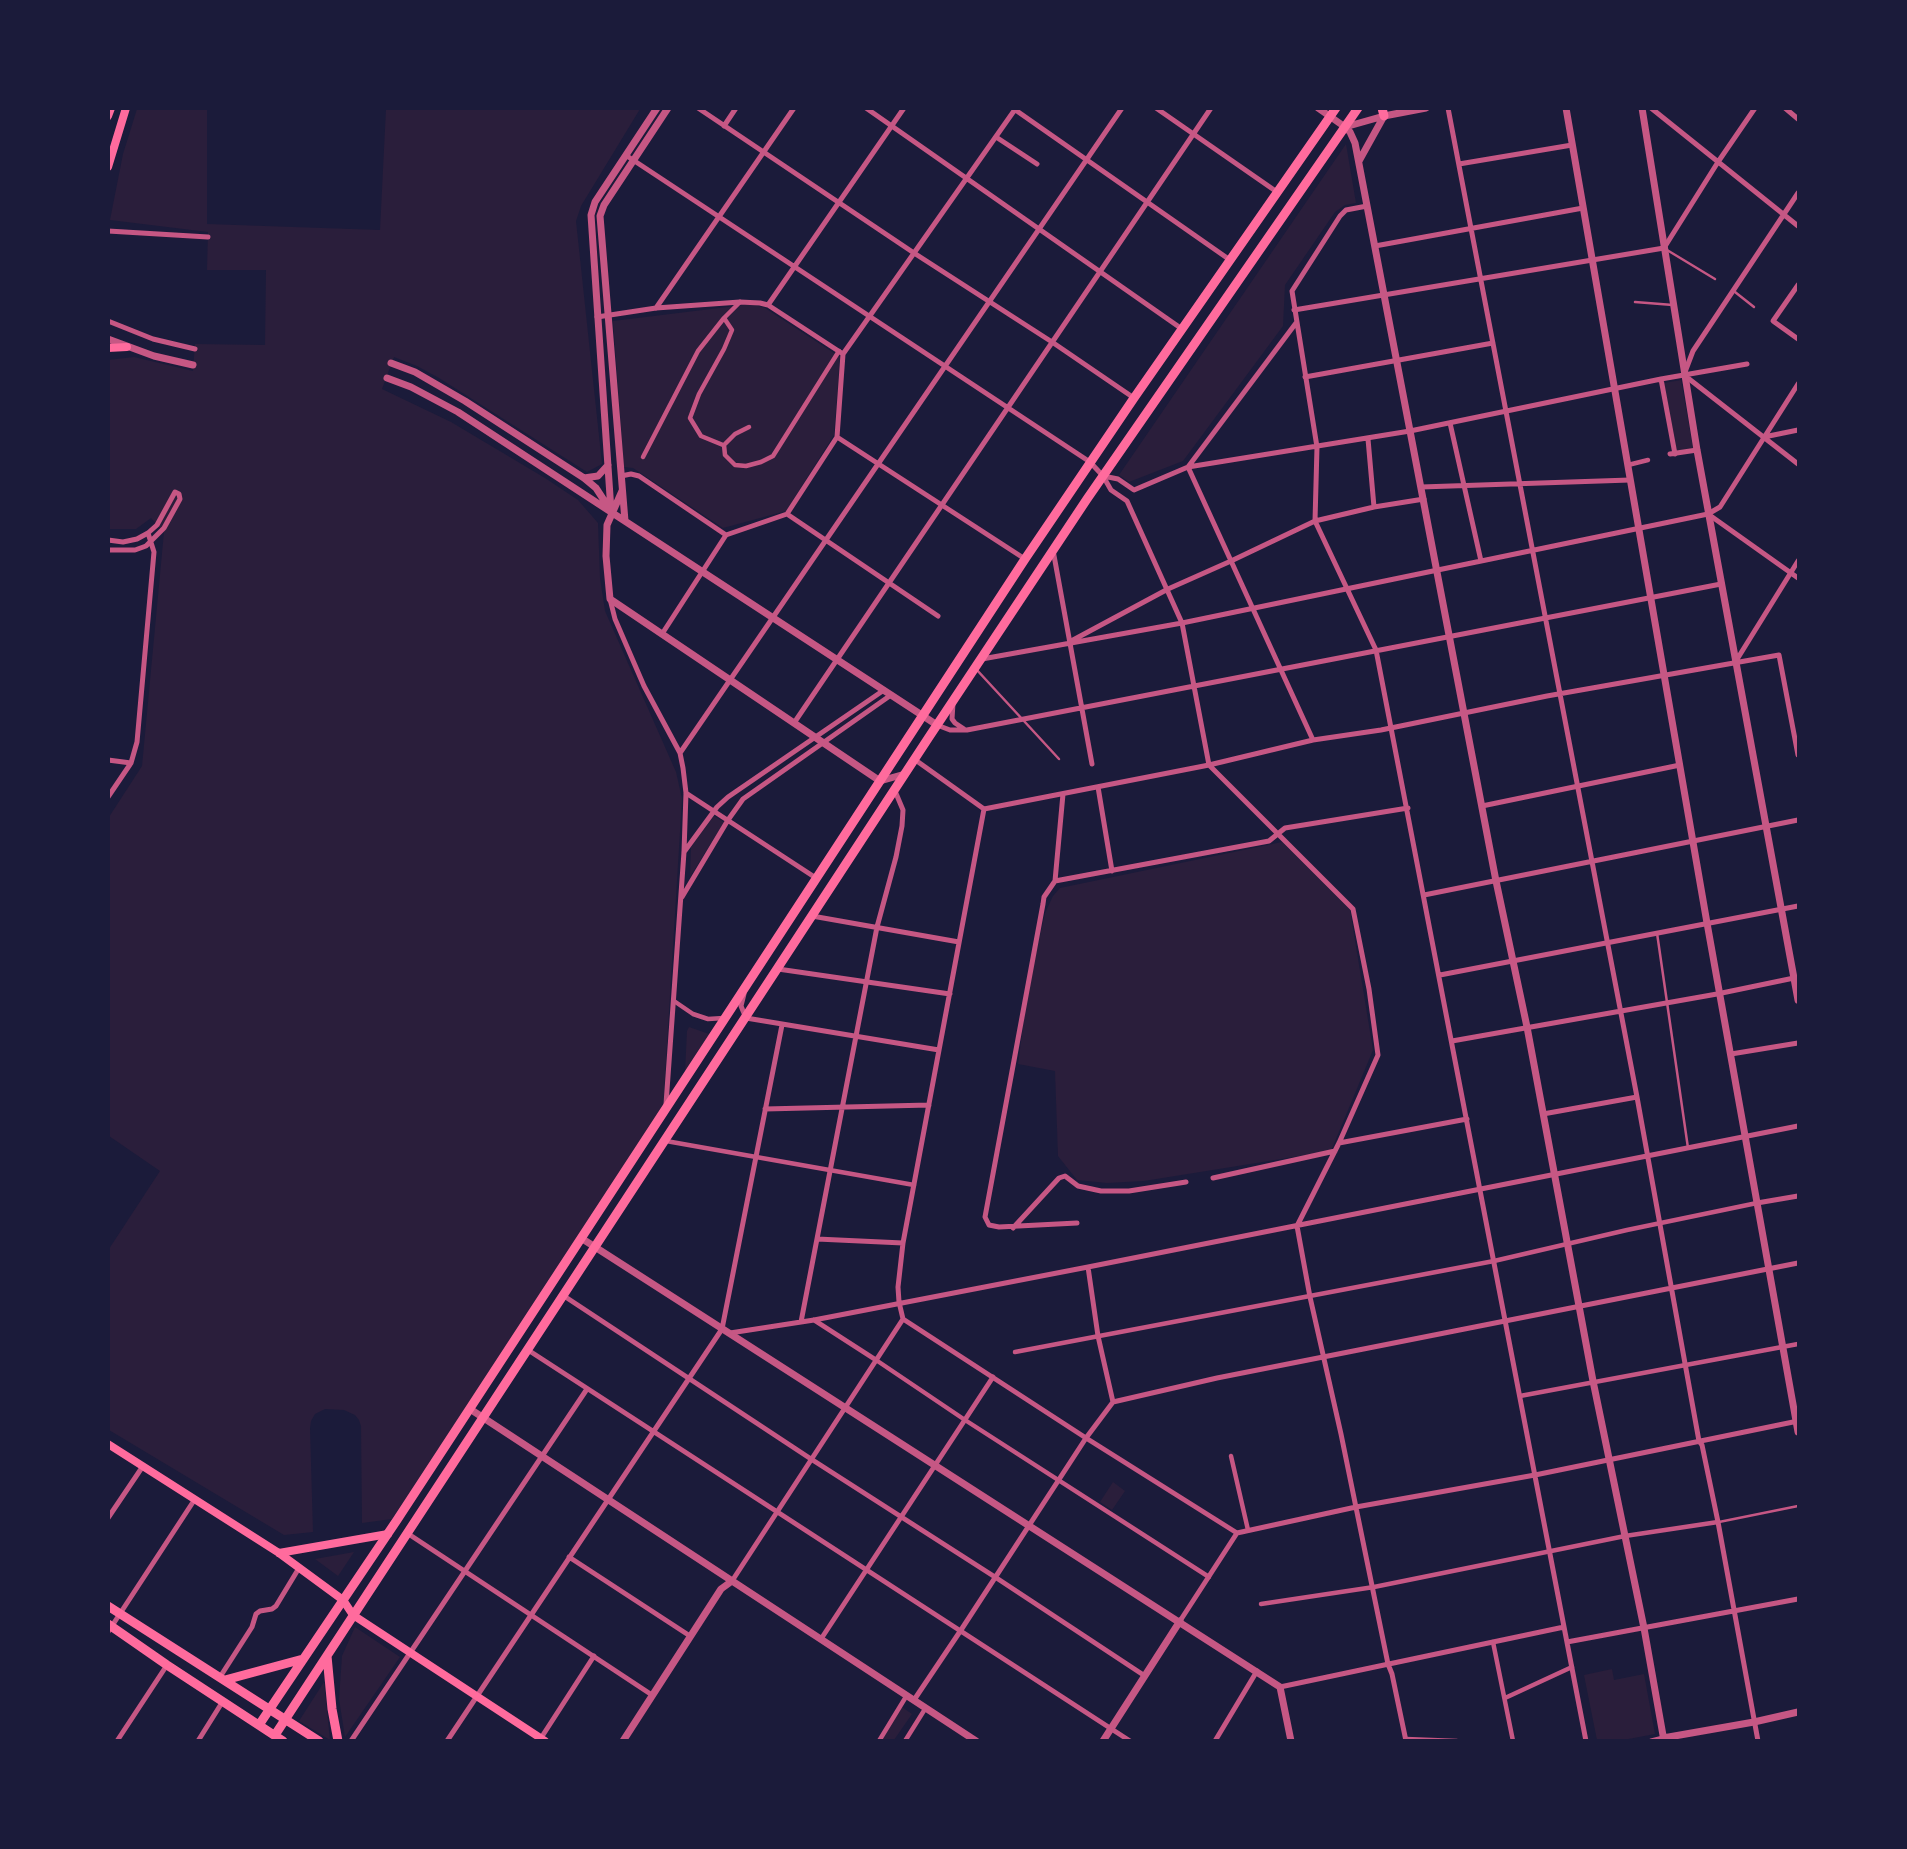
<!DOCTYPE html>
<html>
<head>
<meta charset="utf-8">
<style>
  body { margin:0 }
  #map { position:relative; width:1907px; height:1849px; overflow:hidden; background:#1b1b3a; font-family:"Libre Baskerville",serif }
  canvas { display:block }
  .frame { position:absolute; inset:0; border:110px solid #1b1b3a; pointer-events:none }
</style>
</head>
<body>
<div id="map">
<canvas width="1907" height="1849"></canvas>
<div class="frame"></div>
</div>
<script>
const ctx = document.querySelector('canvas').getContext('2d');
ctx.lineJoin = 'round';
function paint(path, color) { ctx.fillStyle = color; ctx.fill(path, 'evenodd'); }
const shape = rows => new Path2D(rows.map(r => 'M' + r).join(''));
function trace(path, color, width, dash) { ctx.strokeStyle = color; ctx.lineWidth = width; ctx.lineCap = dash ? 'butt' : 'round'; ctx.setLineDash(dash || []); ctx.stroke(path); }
paint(shape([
  [137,109,207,109,207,224,380,230,386,109,640,109,581,206,576,221,602,464,587,472,439,378,417,366,394,357,382,389,451,422,545,478,578,500,598,523,600,578,605,611,676,772,682,799,663,1110,392,1519,362,1523,361,1426,359,1420,355,1415,344,1410,325,1409,315,1414,311,1421,310,1428,313,1532,284,1535,109,1430,109,1249,160,1171,109,1136,109,817,142,766,164,532,151,518,136,529,109,529,108,360,134,357,193,371,195,344,265,345,266,270,207,270,208,232,110,220,123,154],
  [1346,144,1356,203,1345,205,1335,212,1285,285,1283,326,1183,461,1129,482,1119,475],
  [752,304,765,308,840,357,834,435,786,511,723,528,633,468,624,467,613,321],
  [1681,380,1693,448,1677,451,1664,383],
  [714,816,724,822,690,877,691,847],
  [1282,842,1350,910,1373,1050,1331,1151,1144,1181,1107,1183,1077,1180,1058,1156,1055,1071,1018,1064,1027,995,1045,913,1053,896,1060,888],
  [689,1027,712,1035,685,1073,687,1031],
  [1113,1482,1125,1491,1112,1510,1100,1502],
  [354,1552,338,1576,315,1559],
  [355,1627,400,1657,345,1737,339,1699,342,1656],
  [1612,1669,1614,1680,1644,1674,1655,1734,1623,1740,1597,1740,1584,1675],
  [324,1682,330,1740,299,1721],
  [899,1705,912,1714,894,1740,876,1741]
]), '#2a1e3b');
trace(shape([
  [1667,250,1715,279],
  [1735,292,1754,307],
  [1635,302,1673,305],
  [976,669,1059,759],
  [1657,933,1688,1148],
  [1719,1522,1798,1506]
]), '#c65784', 2.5);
trace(shape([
  [749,427,735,434,724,445,725,455,735,465,746,466,761,462,773,456,839,351],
  [723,445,701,436,690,418,699,394,724,349,732,330,724,318],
  [643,457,698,351,724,318,740,302],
  [1628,465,1648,460],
  [674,1001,693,1014,708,1019,724,1018],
  [666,1141,914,1185],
  [1015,1352,1494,1261,1627,1230,1757,1203],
  [876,1360,965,1420,1209,1577],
  [1520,1396,1798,1344],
  [1231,1456,1248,1530],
  [1261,1604,1374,1587,1625,1536,1718,1522],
  [1493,1642,1513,1741],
  [1505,1698,1572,1667],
  [1406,1739,1457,1741],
  [879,1741,907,1695],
  [905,1741,925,1709]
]), '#c65784', 4.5);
trace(shape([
  [698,108,914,253,1052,342,1134,398],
  [866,108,1182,329],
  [1156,108,1277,192],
  [1448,108,1637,1097,1699,1441,1702,1445,1718,1522,1758,1741],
  [1651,108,1798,226],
  [1785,108,1798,119],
  [1014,109,1230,260],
  [724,126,736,108],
  [996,137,1037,164],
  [627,156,1090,462,1103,476,1111,490,1127,501,1182,623,1209,765],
  [1459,164,1572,145],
  [1367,206,1346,210,1340,216,1292,291,1317,447,1315,521,1376,650,1586,1741],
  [108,231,208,237],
  [1375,246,1583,208],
  [1798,285,1773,321,1798,339],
  [768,305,904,108],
  [656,308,794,108],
  [1294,310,1664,248,1718,162,1755,108],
  [597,317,656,308,740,302,760,303,768,305,843,354],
  [108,321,153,339,195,349],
  [1296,323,1188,467,1313,740],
  [1685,372,1693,351,1798,193],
  [1684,375,1798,464],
  [1305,377,1493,343],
  [1661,379,1675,454],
  [1450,423,1481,561],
  [837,437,1025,559],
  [1764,437,1798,430],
  [1368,439,1374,507],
  [1670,454,1697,450],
  [621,476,631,474,639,476,726,535],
  [1103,476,1118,479,1134,490,1188,467,1410,431,1661,379,1747,364],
  [1421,487,1630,480],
  [787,514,938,616],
  [1708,514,1798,578],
  [108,540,123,542,137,539,148,533,157,525,175,492,179,494,180,499,164,528,146,546,135,550,108,550],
  [1053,550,1092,764],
  [610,599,615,619,644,686,680,753,683,768,686,793,684,852,666,1104],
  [662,634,726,535,787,514,837,437,843,354,1016,108],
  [1073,640,1168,589,1231,561,1315,521,1374,507,1424,499],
  [982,659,1182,623,1708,514,1720,507,1798,384],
  [1736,661,1798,561],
  [953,703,952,719,955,723,964,729],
  [794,723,1211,108],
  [937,725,950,730,967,730,1721,584],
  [680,753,1122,108],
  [914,759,984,809],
  [108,760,131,763],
  [1209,765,1353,909,1369,989,1378,1055,1339,1143,1297,1226,1310,1297,1341,1434,1388,1664,1392,1674,1406,1741],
  [1098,787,1112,871],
  [686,793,816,878],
  [1063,794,1055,881,1044,897,1043,904,985,1217,989,1225,999,1227,1077,1223],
  [108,797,131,763,137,742,154,552,148,533],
  [1482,806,1680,765],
  [984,809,1209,765,1313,740,1381,730,1547,696,1779,655,1798,755],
  [684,852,717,807,728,797,884,690],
  [1055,881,1269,841,1285,828,1408,808],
  [1424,895,1798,820],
  [682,897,728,820,743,799,891,695],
  [812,916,959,942],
  [778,969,950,994],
  [1440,975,1798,906],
  [744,994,741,1006,746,1018,939,1050],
  [1452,1041,1717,994,1794,978],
  [1731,1054,1798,1043],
  [765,1109,929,1105],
  [1543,1114,1637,1097],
  [1339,1143,1467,1119],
  [1213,1178,1335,1151],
  [1757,1203,1798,1196],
  [1013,1228,1059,1178,1065,1176,1078,1186,1101,1191,1129,1191,1186,1182],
  [817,1239,903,1243],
  [1088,1267,1098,1336,1113,1402],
  [564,1296,811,1459,995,1577,1145,1676],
  [903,1319,899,1302,898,1287,903,1243,984,809],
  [903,1319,1086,1438,1237,1533],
  [814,1320,876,1360],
  [801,1322,877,927,896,857,902,826,903,810,895,791],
  [730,1333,814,1320,1088,1267,1798,1126],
  [528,1350,1130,1741],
  [1113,1402,1217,1378,1798,1263],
  [108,1518,143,1466],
  [407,1533,652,1695],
  [1237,1533,1356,1507,1535,1475,1798,1421],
  [569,1557,690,1636],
  [732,1581,903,1319],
  [1180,1621,1237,1533],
  [108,1632,195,1499],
  [821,1639,993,1377],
  [1567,1642,1798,1599],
  [220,1677,252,1627,256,1614,260,1611,272,1609,276,1606,299,1568],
  [1280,1687,1564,1627],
  [914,1700,961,1630,1086,1438,1113,1402],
  [541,1738,594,1656],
  [117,1741,167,1665],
  [198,1741,223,1701],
  [351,1741,587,1389],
  [447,1741,722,1329,782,1025],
  [1215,1741,1257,1671],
  [1651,1741,1663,1738]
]), '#c65784', 5);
trace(shape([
  [1318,108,1345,127,1350,132,1355,143,1496,881,1527,1027,1593,1381,1644,1628,1664,1741],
  [1566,108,1707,923,1798,1432],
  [1642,108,1697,450,1798,1000],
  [1345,127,1384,116,1426,108],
  [1359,161,1384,116],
  [108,339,154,356,193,365],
  [391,363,415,372,465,401,584,478,596,488,609,508],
  [387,378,411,387,458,412,937,725],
  [584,478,598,476,608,465],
  [622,491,607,525,606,556,610,599,880,781,905,774],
  [611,511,591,215,595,202,657,108],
  [625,521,600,216,604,205,668,108],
  [581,1238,1280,1687,1291,1741],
  [470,1409,976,1741],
  [1663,1738,1754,1722,1798,1712],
  [623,1741,721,1589,732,1581],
  [1103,1741,1180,1621]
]), '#c65784', 7);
trace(shape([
  [108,116,111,108],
  [108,167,126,108],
  [108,348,127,347],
  [108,1444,279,1553,343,1600,353,1615,545,1741],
  [279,1553,388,1534]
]), '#ff6b9d', 8);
trace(shape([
  [1382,108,1384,116],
  [108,1606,319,1741],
  [108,1624,167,1665,283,1741],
  [327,1656,332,1709,338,1741],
  [225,1680,303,1659],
  [259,1725,397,1520,1025,559,1134,398,1336,108],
  [275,1735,929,737,1087,499,1358,108]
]), '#ff6b9d', 9);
</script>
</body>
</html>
